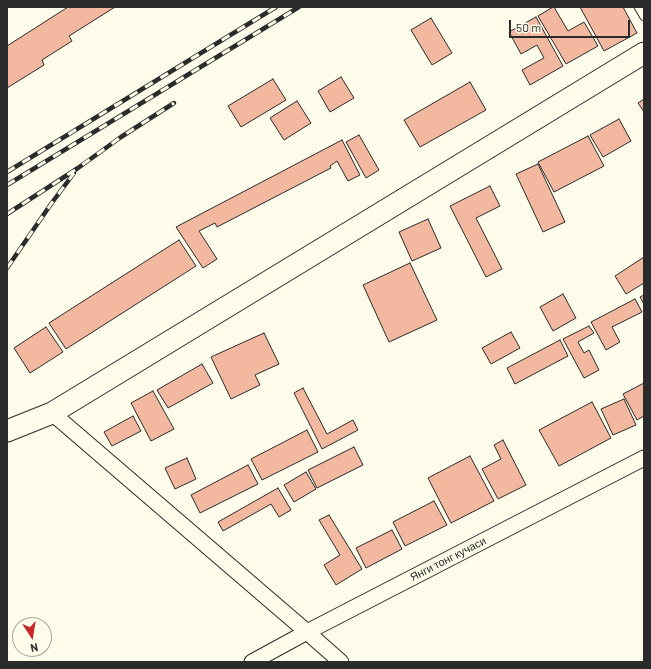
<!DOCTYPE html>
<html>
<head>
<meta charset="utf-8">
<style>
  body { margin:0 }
  #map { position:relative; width:651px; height:669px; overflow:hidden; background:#fdfbea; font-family:Barlow,sans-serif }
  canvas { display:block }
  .frame { position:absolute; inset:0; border:8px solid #2b2b2b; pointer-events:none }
  .north { position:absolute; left:12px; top:617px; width:40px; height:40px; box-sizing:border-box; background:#fdfbea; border:1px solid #a9a89e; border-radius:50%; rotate:168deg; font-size:11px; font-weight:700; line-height:16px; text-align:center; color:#2b2b2b }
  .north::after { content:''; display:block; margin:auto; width:14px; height:18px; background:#c62828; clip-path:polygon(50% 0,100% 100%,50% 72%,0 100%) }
  .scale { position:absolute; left:509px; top:20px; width:121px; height:18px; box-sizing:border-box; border:2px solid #2b2b2b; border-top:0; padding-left:5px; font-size:12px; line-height:14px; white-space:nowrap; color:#2b2b2b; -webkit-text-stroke:3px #fdfbea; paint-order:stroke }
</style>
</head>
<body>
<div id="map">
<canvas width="651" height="669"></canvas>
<div class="frame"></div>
<div class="north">N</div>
<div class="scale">50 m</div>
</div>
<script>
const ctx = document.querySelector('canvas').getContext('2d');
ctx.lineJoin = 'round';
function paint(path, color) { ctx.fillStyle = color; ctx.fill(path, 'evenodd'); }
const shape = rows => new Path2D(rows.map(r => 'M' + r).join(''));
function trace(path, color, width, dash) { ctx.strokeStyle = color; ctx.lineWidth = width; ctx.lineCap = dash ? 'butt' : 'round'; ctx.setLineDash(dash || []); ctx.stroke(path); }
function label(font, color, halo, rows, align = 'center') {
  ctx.font = font + ' Barlow,sans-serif'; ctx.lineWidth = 3; ctx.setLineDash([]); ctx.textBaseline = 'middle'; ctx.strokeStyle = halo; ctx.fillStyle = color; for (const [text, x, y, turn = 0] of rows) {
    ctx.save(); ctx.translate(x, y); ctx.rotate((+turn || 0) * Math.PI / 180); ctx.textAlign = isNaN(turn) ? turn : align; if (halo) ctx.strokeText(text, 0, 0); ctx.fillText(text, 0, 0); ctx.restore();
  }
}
const building = shape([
  [68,7,115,7,69,36,72,41,42,60,44,65,7,88,7,46,68,7],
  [553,7,554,7,568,31,584,22,598,46,566,64,538,16,553,7],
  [580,7,623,7,637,33,604,51,580,7],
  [536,17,563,66,530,85,522,70,544,58,537,45,521,54,509,32,536,17],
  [431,18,452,53,432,65,411,30,431,18],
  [341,77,354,98,330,112,318,91,341,77],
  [273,79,286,100,241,127,228,106,273,79],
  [470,82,486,110,420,147,404,120,470,82],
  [644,99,644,112,638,103,644,99],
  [297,101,311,123,284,140,270,118,297,101],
  [619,119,631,141,603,157,590,135,619,119],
  [359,135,379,170,366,178,346,142,359,135],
  [588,136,604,166,554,192,538,162,588,136],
  [342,140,360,175,348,181,337,161,330,166,331,168,217,227,215,223,199,231,217,259,203,268,176,227,342,140],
  [538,164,565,222,543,232,516,174,538,164],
  [490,186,500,206,476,218,502,269,486,277,450,206,490,186],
  [428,219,441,248,412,261,399,232,428,219],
  [179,240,196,266,66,349,49,323,179,240],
  [644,257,644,283,626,294,615,276,644,257],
  [410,263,437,320,389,342,363,285,410,263],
  [563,294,576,318,553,331,540,307,563,294],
  [644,295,644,304,640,297,644,295],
  [635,299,642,312,612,327,620,342,606,350,591,322,635,299],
  [589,326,594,333,578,342,584,353,589,350,599,370,584,378,563,339,589,326],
  [46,327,63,352,30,373,14,348,46,327],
  [511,332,520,348,491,364,482,348,511,332],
  [264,333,279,364,255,375,260,385,231,399,211,357,264,333],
  [560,340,568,356,515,384,507,368,560,340],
  [202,364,213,383,168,408,157,390,202,364],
  [644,383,644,416,637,420,623,394,644,383],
  [303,388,327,434,353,420,358,430,322,449,294,393,303,388],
  [153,391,174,429,151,441,131,403,153,391],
  [624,399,636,425,613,435,601,409,624,399],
  [592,402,611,438,559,466,539,430,592,402],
  [133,416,141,431,112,446,104,432,133,416],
  [307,430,318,452,262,480,251,459,307,430],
  [503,440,526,485,498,499,482,469,501,459,494,445,503,440],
  [354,447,363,465,317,488,308,470,354,447],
  [470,456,494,501,451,523,428,478,470,456],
  [187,458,196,479,175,489,165,468,187,458],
  [248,465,258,484,200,513,191,495,248,465],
  [306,472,316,489,294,502,284,485,306,472],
  [278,488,291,510,279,517,271,504,223,531,218,522,278,488],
  [434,501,447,525,405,546,393,522,434,501],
  [329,515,362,569,336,585,324,565,340,555,319,520,329,515],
  [392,530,402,549,366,568,356,548,392,530]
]);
paint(building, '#f2b8a0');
trace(building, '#2b2b2b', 1);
const lane = shape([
  [638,7,644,17]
]);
const street = shape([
  [52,413,307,632,341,662],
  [252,662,307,632,644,458]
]);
const secondary = shape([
  [7,431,52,413,644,53]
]);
trace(lane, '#2b2b2b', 9);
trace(street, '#2b2b2b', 17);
trace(secondary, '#2b2b2b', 23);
trace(lane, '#fdfbea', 7);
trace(street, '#fdfbea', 15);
trace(secondary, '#fdfbea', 21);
const rail = shape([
  [7,172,276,7],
  [7,185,299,7],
  [7,214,78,168,121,137,174,103],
  [7,268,51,204,74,173]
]);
trace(rail, '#2b2b2b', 4.5);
trace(rail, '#fdfbea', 3, [9]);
label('11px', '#2b2b2b', '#fdfbea', [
  ["Янги тонг кучаси",448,559,-27]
]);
</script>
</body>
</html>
